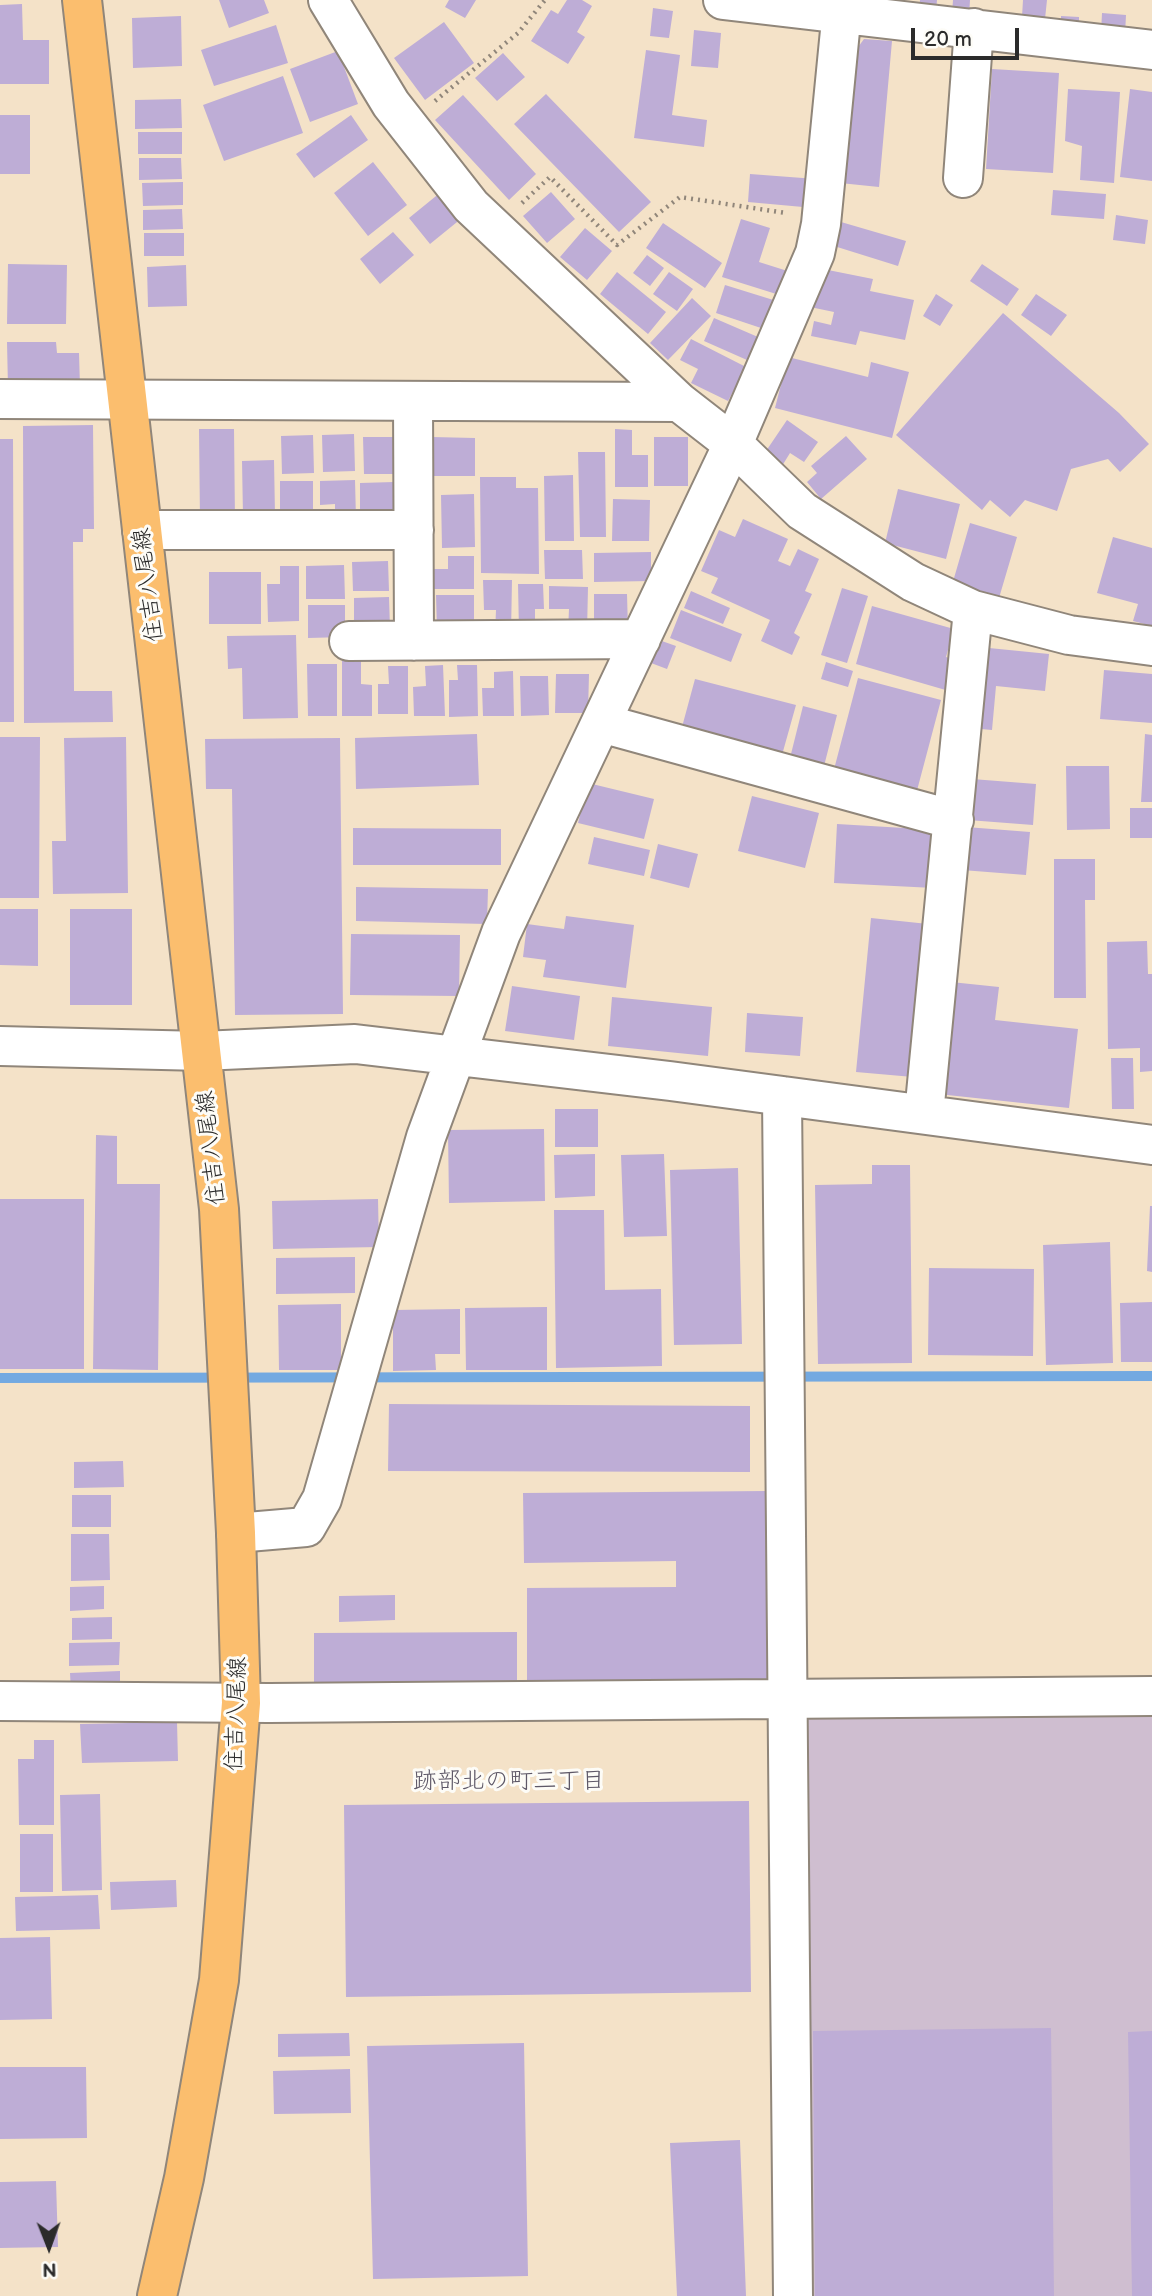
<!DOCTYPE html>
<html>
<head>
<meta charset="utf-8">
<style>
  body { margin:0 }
  #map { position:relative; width:1152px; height:2296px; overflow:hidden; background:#f4e2c8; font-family:"Balsamiq Sans",sans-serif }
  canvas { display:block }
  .north { position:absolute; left:14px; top:2212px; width:70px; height:70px; -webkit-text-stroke:5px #fdfcf7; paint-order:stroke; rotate:179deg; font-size:19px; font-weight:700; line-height:28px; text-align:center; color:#2b2b2b }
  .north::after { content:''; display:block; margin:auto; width:24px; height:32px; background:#2b2b2b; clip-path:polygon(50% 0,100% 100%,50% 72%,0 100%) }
  .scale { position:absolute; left:911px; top:28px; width:108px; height:32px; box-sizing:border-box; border:4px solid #2b2b2b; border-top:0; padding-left:9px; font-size:21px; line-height:24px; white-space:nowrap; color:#2b2b2b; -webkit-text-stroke:5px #fdfcf7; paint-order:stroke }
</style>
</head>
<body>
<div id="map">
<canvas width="1152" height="2296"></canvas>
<div class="north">N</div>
<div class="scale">20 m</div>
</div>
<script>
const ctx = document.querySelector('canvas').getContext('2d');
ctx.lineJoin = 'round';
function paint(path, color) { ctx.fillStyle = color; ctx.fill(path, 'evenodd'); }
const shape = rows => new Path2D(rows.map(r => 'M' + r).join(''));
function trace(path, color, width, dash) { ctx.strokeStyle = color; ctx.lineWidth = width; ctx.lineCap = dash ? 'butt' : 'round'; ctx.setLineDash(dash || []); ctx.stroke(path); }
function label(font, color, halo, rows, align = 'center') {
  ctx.font = font + ' "Balsamiq Sans","Klee One",sans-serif'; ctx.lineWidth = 6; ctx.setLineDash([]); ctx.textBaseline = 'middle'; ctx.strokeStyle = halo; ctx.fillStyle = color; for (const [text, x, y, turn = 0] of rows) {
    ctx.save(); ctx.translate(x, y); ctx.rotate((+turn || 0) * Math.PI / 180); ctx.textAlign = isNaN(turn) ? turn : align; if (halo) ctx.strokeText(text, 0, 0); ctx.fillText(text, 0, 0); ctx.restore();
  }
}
paint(shape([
  [804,1709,1152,1709,1152,2296,794,2296]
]), '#cfbed0');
trace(shape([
  [0,1378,1152,1376]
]), '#73a9e1', 10);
paint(shape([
  [219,0,264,0,269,13,229,28],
  [449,0,476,0,465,18,445,7],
  [567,0,582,0,592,6,577,32,585,37,568,64,531,41,551,10,558,14],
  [920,0,937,0,936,11,919,9],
  [953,0,970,0,969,16,952,14],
  [1023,0,1047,0,1045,19,1022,17],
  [22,4,23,40,49,40,49,84,0,84,0,5],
  [653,8,673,11,669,38,650,36],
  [1102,13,1126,15,1125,35,1101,33],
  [181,16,182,66,133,68,132,18],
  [1061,16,1079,17,1079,29,1061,28],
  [444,22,474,63,425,100,394,58],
  [276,25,288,63,214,86,201,50],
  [694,30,721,33,718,68,691,66],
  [864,39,892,41,879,187,840,183,853,54],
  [646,50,680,55,672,115,707,120,704,147,634,138],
  [338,51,358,104,310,122,290,69],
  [503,53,525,77,497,101,475,78],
  [992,69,1059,73,1053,173,986,169],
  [283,76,303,133,224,161,203,105],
  [1068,89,1120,92,1114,183,1080,180,1082,146,1065,141],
  [1130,89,1152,92,1152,181,1120,177],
  [546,94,651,202,619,232,514,124],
  [463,95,536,174,509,200,435,120],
  [181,99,182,128,135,129,135,100],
  [0,115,30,115,30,174,0,174],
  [351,115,368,140,314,178,296,154],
  [138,132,182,132,182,154,138,154],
  [139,158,181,158,182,179,139,180],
  [373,162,407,205,368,236,334,193],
  [750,174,816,179,814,208,748,202],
  [183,182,183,205,143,206,142,183],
  [1053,190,1106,194,1104,219,1051,215],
  [441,192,462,218,430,244,409,218],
  [551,192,575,219,547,243,523,216],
  [182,209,183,229,143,230,143,210],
  [1116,215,1148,220,1145,244,1113,240],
  [741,219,770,228,759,262,797,274,789,298,722,277],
  [841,222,906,241,898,266,834,246],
  [663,223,722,263,705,288,646,248],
  [585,228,612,251,587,280,560,257],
  [393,232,414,255,380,284,360,259],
  [144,233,184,233,184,256,144,256],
  [647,255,664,268,650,286,633,273],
  [8,264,67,265,66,324,7,324],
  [982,264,1019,289,1007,306,970,281],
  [186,265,187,306,148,307,147,267],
  [818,268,873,279,870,291,914,300,905,340,860,331,856,345,811,336,814,321,831,325,834,312,810,307],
  [617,272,666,312,648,334,600,294],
  [669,272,693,289,677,311,653,294],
  [725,285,783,303,773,332,716,313],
  [936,294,953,305,940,326,923,316],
  [1036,294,1067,315,1051,336,1021,315],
  [692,298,711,316,668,360,650,343],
  [1003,313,1119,413,1149,444,1120,472,1108,459,1071,469,1057,511,1025,500,1010,517,990,500,982,510,896,435],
  [714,318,758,337,747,360,704,341],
  [691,339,746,367,728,401,691,383,698,369,680,360],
  [7,342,56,342,57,353,79,353,80,387,8,388],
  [788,357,868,377,871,362,909,372,892,438,775,408],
  [787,420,818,442,804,462,790,453,782,466,764,454],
  [93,425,94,529,83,529,83,542,73,542,74,691,112,691,113,722,24,723,23,426],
  [199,429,234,429,235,521,200,521],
  [615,429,632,430,632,455,648,455,648,487,615,487],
  [354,434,355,471,323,472,322,435],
  [313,435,314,473,282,474,281,436],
  [846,436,867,459,821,499,807,482,817,473,811,466],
  [363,437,398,437,398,474,364,474],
  [432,437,475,438,475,476,432,476],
  [654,437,688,437,688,486,654,486],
  [0,439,13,439,14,722,0,722],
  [578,452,605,452,606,537,580,537],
  [274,460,275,515,243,516,242,461],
  [573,475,574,541,545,541,544,476],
  [480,477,516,477,516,488,538,488,539,574,481,573],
  [355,480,356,519,335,520,335,504,320,505,320,481],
  [280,481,313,481,313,513,280,514],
  [394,482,394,519,360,519,360,483],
  [898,489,960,504,946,559,885,543],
  [474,494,475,547,442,548,441,495],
  [613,499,650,500,649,541,612,541],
  [743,519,788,539,778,561,790,566,798,549,819,559,805,591,812,594,794,633,800,637,792,655,761,641,770,620,711,593,718,578,701,571,719,530,735,537],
  [970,523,1017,537,999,598,952,585],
  [1113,537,1152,548,1152,626,1133,621,1138,604,1097,593],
  [544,550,582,550,583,579,545,579],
  [651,552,651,581,594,582,594,553],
  [448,556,474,556,474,589,434,589,434,569,448,569],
  [388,561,389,591,353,591,352,562],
  [344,565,345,599,306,599,306,566],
  [280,566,299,566,299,621,268,622,267,584,280,584],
  [209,572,261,572,261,624,209,624],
  [483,580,512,580,511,634,495,634,496,610,484,610],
  [518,584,543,584,544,609,535,609,535,631,519,631],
  [549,586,588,587,587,632,568,632,569,609,549,609],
  [842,588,868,596,847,663,821,655],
  [691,591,730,608,723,624,684,608],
  [594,594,627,594,628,630,594,630],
  [436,595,474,595,474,630,437,630],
  [389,597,390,629,354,630,354,598],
  [308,605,345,605,345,637,308,638],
  [872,606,954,629,946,657,957,661,949,691,856,664],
  [681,610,742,634,731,662,670,638],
  [296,635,298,718,243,719,242,668,228,669,227,636],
  [659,640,676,646,667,669,651,663],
  [979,647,1049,654,1045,691,996,686,992,730,970,728],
  [342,661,361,661,361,684,372,685,372,716,342,716],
  [826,662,853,671,848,687,821,679],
  [307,664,337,664,337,716,308,716],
  [443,665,445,716,414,716,413,687,426,686,425,666],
  [457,665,477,665,478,716,449,717,449,680,458,680],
  [388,666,408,666,408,714,378,714,378,684,389,684],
  [1104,670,1152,674,1152,723,1100,719],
  [513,671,514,716,483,716,482,688,494,688,494,672],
  [556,674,589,674,588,713,555,713],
  [520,676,548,676,549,715,521,716],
  [858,678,941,700,915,798,832,777],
  [695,679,796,705,782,755,682,727],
  [803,706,837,715,823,770,789,762],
  [477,734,479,785,356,789,355,738],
  [1145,734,1152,735,1152,802,1141,802],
  [0,737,40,737,39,898,0,898],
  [126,737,128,893,53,894,52,841,66,841,64,738],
  [340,738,343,1014,235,1015,232,789,206,789,205,739],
  [1066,766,1109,766,1110,829,1067,830],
  [972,779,1036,784,1033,825,968,820],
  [588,783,654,799,644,839,578,823],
  [752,796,819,813,805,868,738,851],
  [1130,808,1152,808,1152,838,1130,838],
  [837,824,938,830,934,888,834,883],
  [966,827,1030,832,1026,875,962,870],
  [353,828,501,829,501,865,353,865],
  [594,837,650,850,644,876,588,864],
  [658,844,698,854,689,888,650,878],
  [1054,859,1095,859,1095,900,1085,900,1086,998,1054,998],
  [356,887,488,889,487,924,356,921],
  [0,909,38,909,38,966,0,965],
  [70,909,132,909,132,1005,70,1005],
  [566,916,634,925,626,988,543,977,546,960,523,957,527,924,564,929],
  [871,918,928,924,913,1077,856,1072],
  [351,934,460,935,459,996,350,995],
  [1147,941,1148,974,1152,974,1152,1071,1140,1072,1140,1048,1108,1049,1107,942],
  [951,982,999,987,995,1020,1078,1029,1069,1108,938,1094],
  [512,986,580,996,574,1040,505,1031],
  [612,997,712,1007,708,1056,608,1046],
  [747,1013,803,1017,800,1056,745,1052],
  [1111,1058,1133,1058,1134,1109,1112,1109],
  [555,1109,598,1109,598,1147,555,1147],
  [544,1129,545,1201,449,1203,448,1130],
  [96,1135,117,1136,117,1184,160,1184,158,1370,93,1369],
  [595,1154,595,1196,555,1198,554,1155],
  [664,1154,667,1236,624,1237,621,1155],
  [872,1165,910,1165,912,1363,818,1364,815,1185,872,1184],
  [738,1168,742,1344,674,1345,670,1170],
  [0,1199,84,1199,84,1369,0,1369],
  [378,1199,379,1247,273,1249,272,1201],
  [1150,1206,1152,1206,1152,1272,1147,1271],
  [554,1210,604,1210,605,1290,661,1289,662,1366,556,1368],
  [1110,1242,1113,1363,1046,1365,1043,1245],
  [355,1257,355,1293,276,1294,276,1258],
  [929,1268,1034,1269,1033,1356,928,1355],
  [1152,1302,1152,1362,1121,1362,1120,1303],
  [341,1304,341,1370,279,1370,278,1305],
  [547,1307,547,1370,466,1370,465,1308],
  [460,1309,460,1354,435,1354,436,1370,393,1371,393,1310],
  [389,1404,750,1406,750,1472,388,1471],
  [123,1461,124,1487,74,1488,74,1462],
  [768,1491,770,1689,527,1691,527,1588,676,1587,676,1561,524,1563,523,1493],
  [72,1495,111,1495,111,1527,72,1527],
  [71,1534,109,1534,110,1580,71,1581],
  [104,1586,104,1609,70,1611,70,1587],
  [395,1595,395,1620,339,1622,339,1596],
  [112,1617,112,1639,72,1640,72,1618],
  [517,1632,517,1691,314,1692,314,1633],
  [120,1642,119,1665,69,1666,69,1643],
  [120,1671,120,1692,71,1693,70,1673],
  [177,1722,178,1761,82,1763,80,1724],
  [34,1740,54,1740,54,1825,19,1825,18,1759,34,1759],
  [100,1794,102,1890,62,1891,60,1795],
  [749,1801,751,1992,346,1997,344,1805],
  [20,1834,53,1834,53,1892,20,1892],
  [176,1880,177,1907,111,1910,110,1882],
  [98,1895,100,1929,16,1931,15,1897],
  [50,1937,52,2019,0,2020,0,1938],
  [1051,2028,1054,2296,815,2296,813,2031],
  [1152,2031,1152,2296,1132,2296,1128,2032],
  [349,2033,350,2056,278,2057,278,2034],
  [524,2043,528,2276,373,2279,367,2046],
  [0,2067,86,2067,87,2138,0,2139],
  [350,2069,351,2113,274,2114,273,2071],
  [740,2140,746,2296,677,2296,670,2143],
  [56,2181,58,2247,0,2248,0,2182]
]), '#beadd6');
const minor = shape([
  [328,0,391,104,471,206,679,402,733,444,802,511,913,582,973,610,1069,635,1152,646],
  [723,0,1152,50],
  [963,178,974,28],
  [0,399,679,402],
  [413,401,414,641],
  [142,530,414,530],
  [349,641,641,639],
  [601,723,954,820],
  [0,1046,202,1051,355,1044,670,1081,1152,1145],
  [782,1096,793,2296],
  [924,1114,973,610],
  [236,1533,306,1527,322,1499,426,1137,501,933,733,444,815,253,821,224,843,0],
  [0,1701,269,1703,1152,1696]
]);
const major = shape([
  [82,0,219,1209,236,1533,241,1703,219,1980,184,2178,157,2296]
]);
trace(minor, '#90867a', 42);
trace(major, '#90867a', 42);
trace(shape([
  [435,101,518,33,545,0],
  [522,203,550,177,617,245,680,197,786,213]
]), '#90867a', 4.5, [2, 5]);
trace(minor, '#fff', 38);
trace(major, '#fbbe6e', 38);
label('23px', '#2b2b2b', '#fdfcf7', [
  ["住吉八尾線",149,585,-97],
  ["住吉八尾線",212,1148,-96],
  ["住吉八尾線",237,1714,-88]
]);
label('24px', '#5e5867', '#fdfcf7', [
  ["跡部北の町三丁目",509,1782]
]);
</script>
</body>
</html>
